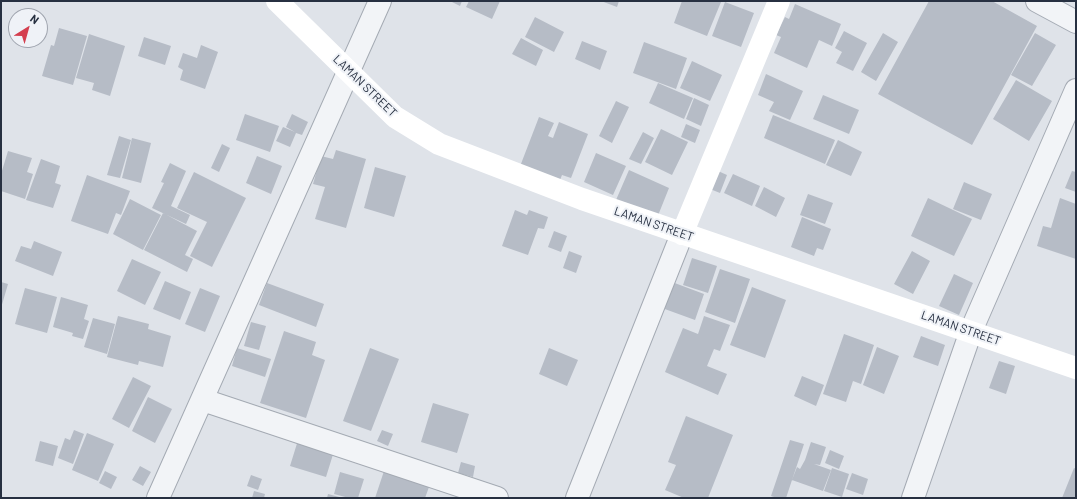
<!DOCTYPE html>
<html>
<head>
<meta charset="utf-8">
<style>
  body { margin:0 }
  #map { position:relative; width:1077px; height:499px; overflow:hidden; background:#dfe3e9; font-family:Barlow,sans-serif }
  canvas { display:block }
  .frame { position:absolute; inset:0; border:2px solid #273041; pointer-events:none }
  .north { position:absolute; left:8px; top:8px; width:40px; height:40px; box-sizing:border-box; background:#eff2f7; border:1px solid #9fa4ae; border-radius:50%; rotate:37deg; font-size:11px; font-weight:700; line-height:16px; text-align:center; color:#273041 }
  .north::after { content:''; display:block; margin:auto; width:14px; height:18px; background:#d43f4f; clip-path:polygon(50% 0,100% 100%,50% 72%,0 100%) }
</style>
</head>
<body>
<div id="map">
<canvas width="1077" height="499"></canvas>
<div class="frame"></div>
<div class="north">N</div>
</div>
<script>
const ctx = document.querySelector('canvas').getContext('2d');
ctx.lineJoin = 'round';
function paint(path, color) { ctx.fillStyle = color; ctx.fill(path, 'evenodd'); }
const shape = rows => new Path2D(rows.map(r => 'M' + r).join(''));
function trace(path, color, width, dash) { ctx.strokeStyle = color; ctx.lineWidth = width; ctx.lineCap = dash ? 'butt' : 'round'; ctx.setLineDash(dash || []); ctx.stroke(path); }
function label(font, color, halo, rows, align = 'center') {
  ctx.font = font + ' Barlow,sans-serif'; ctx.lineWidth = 4; ctx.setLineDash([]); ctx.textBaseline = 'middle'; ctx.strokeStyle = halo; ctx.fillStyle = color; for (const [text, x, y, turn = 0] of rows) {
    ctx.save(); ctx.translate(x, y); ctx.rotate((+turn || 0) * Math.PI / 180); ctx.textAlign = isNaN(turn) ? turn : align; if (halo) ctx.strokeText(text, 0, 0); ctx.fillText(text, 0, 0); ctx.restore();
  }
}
paint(shape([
  [450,1,462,1,460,6],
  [469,1,500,1,492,19,466,7],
  [601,1,619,1,617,7],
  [682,1,721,2,707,36,674,23],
  [929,1,992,1,1037,26,972,145,878,94],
  [725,2,754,13,741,47,712,36],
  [795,4,841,24,832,46,819,40,807,68,774,53,781,37,776,35,785,17,789,19],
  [535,17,564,32,554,52,525,37],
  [59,28,87,36,73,85,42,76,51,45,54,46],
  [844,31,867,43,853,71,836,63,842,52,835,48],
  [883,33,898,42,876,81,861,72],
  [1035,33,1056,45,1032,86,1011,75],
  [89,34,125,46,110,96,92,90,94,83,76,78],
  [144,37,171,46,165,65,138,56],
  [521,38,543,50,536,66,512,54],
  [582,41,607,51,600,70,575,59],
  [644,42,687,58,676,89,633,73],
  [201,45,218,52,205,89,180,80,183,70,178,67,183,53,197,58],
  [692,61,722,75,710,101,680,88],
  [766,74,803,91,790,120,769,111,774,102,758,95],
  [1016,80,1052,101,1029,141,993,119],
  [658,83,693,98,684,119,649,103],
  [823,95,859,110,849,134,813,119],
  [694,98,709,105,701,126,686,119],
  [616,101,629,107,612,143,599,136],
  [245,114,279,126,270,152,236,140],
  [292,114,308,122,302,135,296,133,290,147,276,141,283,127,295,132,286,127],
  [773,115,835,140,825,164,764,138],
  [539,117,554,123,548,136,553,138,559,122,588,134,571,178,562,175,558,185,519,169],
  [686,124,700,130,695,143,681,137],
  [661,129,688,142,672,175,645,162],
  [643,132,654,138,641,164,629,159],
  [119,136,131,140,120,178,107,175],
  [132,138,151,143,141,183,122,178],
  [838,140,862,152,851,176,826,165],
  [222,144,230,148,219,172,211,168],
  [336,150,366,159,346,228,315,219,325,187,313,184,321,156,333,159],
  [8,151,32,158,27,172,33,174,25,199,1,191,1,174],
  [596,153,626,166,613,195,584,182],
  [257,156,282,166,271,194,246,183],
  [41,159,60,166,55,183,61,185,53,208,26,200],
  [170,163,186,171,171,206,190,215,186,224,152,208,164,183,161,182],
  [375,167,406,176,394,217,364,208],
  [629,170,669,188,657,218,616,200],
  [718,171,727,175,720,193,710,189],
  [1072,171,1076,172,1076,192,1065,188],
  [194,172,246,198,212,267,190,256,207,222,177,208],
  [733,174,760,186,752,206,724,193],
  [87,175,130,191,121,215,116,213,108,234,71,221],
  [964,182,992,194,981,220,953,209],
  [764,187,785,198,776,217,755,206],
  [808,194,833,203,825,224,800,215],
  [928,198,972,219,954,256,911,236],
  [1060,198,1076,204,1076,259,1037,246,1043,226,1051,228],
  [130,199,161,215,143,250,113,234],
  [515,210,527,215,529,210,548,217,544,229,538,228,528,255,502,246],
  [163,213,197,231,185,255,193,259,187,272,144,250],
  [802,217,831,229,823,250,817,248,814,256,791,247],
  [554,231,567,236,561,252,548,247],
  [34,241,62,252,53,276,15,261,21,246,31,249],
  [569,251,582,256,576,273,563,268],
  [912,251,930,261,913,294,894,284],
  [692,258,717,266,708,293,683,285],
  [132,259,161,272,145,305,117,291],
  [720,269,750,279,735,323,705,312],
  [954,274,973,283,959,315,939,306],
  [165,281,191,292,180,320,153,309],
  [1,282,8,284,1,308],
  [672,282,704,294,695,320,662,308],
  [267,283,324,304,316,327,259,305],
  [752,287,786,300,765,358,730,345],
  [25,288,57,297,47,333,15,324],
  [200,288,220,296,205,332,185,324],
  [61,297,88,305,84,319,89,321,83,339,72,336,73,333,53,327],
  [118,316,149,324,148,329,171,336,163,367,139,361,138,365,107,357],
  [704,316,730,325,720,351,714,349,707,366,727,374,718,395,665,372,683,328,698,334],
  [93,318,115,324,107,354,84,347],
  [251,322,266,326,259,350,244,346],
  [284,331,316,342,312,355,325,360,306,418,260,403],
  [844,334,874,345,861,384,853,381,846,402,823,394],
  [921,336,945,345,938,366,913,357],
  [877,347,899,356,884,394,863,385],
  [237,348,271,359,265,377,232,366],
  [370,348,399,359,371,431,343,421],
  [549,348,578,360,567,386,539,374],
  [999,361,1015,366,1006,394,989,388],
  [802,376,824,385,816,406,794,396],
  [133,377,151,386,129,428,112,419],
  [148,397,172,409,155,443,132,431],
  [433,403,469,414,457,453,421,442],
  [686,416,733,435,708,498,684,498,665,490,676,465,668,462],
  [74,430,84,434,73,464,58,458,65,438,70,440],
  [382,430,393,434,388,446,377,441],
  [87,433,114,444,98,481,72,470],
  [299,437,335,448,326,477,290,466],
  [790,440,804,444,786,498,777,498,771,496],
  [40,441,58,446,53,466,35,461],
  [811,442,826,447,820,465,814,464,831,470,823,491,792,480,797,467,800,469,805,460],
  [830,450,844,456,839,469,825,463],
  [461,462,475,466,473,477,458,473],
  [140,466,151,472,143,486,132,480],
  [832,468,849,474,842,497,824,491],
  [1074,468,1076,469,1076,498,1062,498],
  [105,471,117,477,111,489,99,483],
  [384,471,429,487,425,498,375,498],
  [340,472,364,479,358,498,349,498,334,494],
  [852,473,868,479,863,495,846,489],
  [251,475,262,479,258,490,247,486],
  [254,491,265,494,264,498,252,498],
  [328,494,343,498,327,498]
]), '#b6bcc6');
const street = shape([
  [1037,1,1076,22],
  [203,400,497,498],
  [158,498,380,1],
  [577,498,682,234],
  [913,498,971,331,1076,90]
]);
trace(street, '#a4aab3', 24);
trace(street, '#f2f4f7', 22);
trace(shape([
  [277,1,395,117,439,144,582,199,1076,368],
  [682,234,779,1]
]), '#fff', 22);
label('12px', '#273041', '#eff2f7', [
  ["LAMAN STREET",365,86,44],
  ["LAMAN STREET",654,224,19],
  ["LAMAN STREET",961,328,19]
]);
</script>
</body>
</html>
